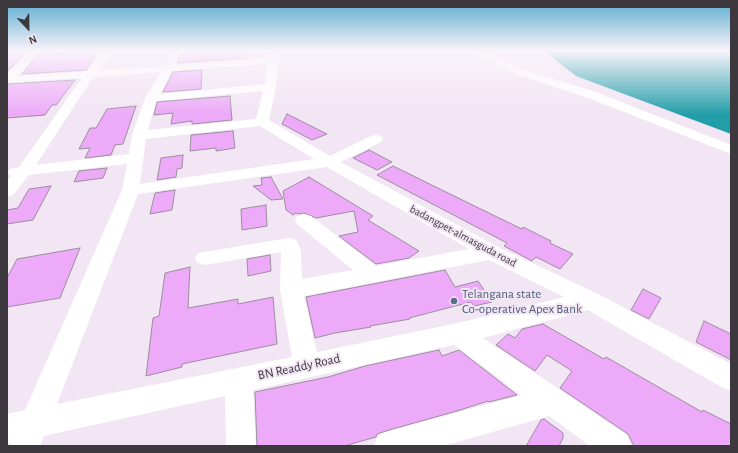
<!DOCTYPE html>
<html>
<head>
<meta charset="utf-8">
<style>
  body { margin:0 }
  #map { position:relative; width:738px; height:453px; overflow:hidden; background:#f2e5f4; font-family:"Alegreya Sans",sans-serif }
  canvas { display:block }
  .frame { position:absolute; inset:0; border:8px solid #3d383e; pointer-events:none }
  .north { position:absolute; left:8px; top:8px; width:40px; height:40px; -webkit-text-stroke:3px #f2e5f4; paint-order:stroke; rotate:158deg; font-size:11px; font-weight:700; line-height:16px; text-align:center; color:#3d383e }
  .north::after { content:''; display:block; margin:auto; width:14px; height:18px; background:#3d383e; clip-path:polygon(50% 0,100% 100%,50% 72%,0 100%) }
</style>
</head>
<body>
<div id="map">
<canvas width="738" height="453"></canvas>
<div class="frame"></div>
<div class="north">N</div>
</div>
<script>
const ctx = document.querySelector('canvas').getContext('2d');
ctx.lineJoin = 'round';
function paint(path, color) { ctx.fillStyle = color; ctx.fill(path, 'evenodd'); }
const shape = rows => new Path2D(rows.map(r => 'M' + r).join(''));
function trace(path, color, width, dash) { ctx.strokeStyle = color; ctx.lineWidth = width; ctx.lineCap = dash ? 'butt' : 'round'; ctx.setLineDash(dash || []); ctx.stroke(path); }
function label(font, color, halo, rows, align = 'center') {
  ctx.font = font + ' "Alegreya Sans",sans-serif'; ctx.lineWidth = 4; ctx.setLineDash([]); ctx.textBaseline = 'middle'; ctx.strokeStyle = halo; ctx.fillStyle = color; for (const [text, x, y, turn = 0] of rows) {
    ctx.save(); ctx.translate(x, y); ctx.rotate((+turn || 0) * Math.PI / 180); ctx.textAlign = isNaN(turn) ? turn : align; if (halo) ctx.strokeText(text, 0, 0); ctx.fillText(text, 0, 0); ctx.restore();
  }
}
paint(shape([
  [544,51,731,51,731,134,576,76]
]), '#229ea9');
const building = shape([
  [7,51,28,51,7,72,7,51],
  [41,51,55,51,53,54,98,51,86,70,22,74,41,51],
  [182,51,246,51,246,58,177,63,182,51],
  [202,70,201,89,163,92,173,72,202,70],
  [75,80,56,105,52,105,45,115,7,118,7,84,75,80],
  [230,96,232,120,192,124,192,121,171,124,173,113,154,115,157,102,230,96],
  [136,106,123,144,115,145,111,155,85,158,90,148,79,149,90,128,96,128,107,109,136,106],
  [287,114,327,134,312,140,282,124,287,114],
  [233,131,235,148,216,151,216,148,190,151,191,135,233,131],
  [369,150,392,162,377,170,353,158,369,150],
  [183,155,182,168,177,169,176,177,157,180,161,158,183,155],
  [393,166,495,216,522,229,523,227,551,241,550,243,573,254,560,269,536,257,532,261,530,260,504,246,507,243,377,175,393,166],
  [107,168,103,178,74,182,79,171,107,168],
  [271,177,283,199,271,200,253,186,262,185,261,178,271,177],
  [309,177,373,216,368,220,419,251,409,258,376,264,339,236,358,232,354,211,316,218,304,213,298,214,296,213,293,215,286,210,283,191,309,177],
  [51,186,33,220,7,224,7,210,18,208,29,189,51,186],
  [175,190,172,210,150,214,155,193,175,190],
  [266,205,267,226,242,230,241,209,266,205],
  [80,248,60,298,7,307,7,278,17,259,80,248],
  [270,255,271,271,248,276,247,259,270,255],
  [190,267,188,308,238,299,238,304,273,297,277,344,182,364,182,367,146,376,153,318,159,316,165,273,190,267],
  [445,270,455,287,478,281,492,302,474,306,471,302,409,318,410,319,370,326,371,327,335,333,315,338,306,297,445,270],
  [643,289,661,298,649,319,631,310,643,289],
  [704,321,731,334,731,360,696,342,704,321],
  [543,324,604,359,606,357,702,412,703,410,731,424,731,446,634,446,628,434,560,388,572,371,547,355,535,371,496,345,508,334,515,338,522,329,543,324],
  [439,350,442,356,459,350,517,395,489,402,488,401,457,411,389,430,377,434,376,437,344,446,257,446,255,392,328,377,365,366,439,350],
  [544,419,563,433,563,438,559,446,526,446,541,420,544,419]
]);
paint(building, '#ecaaf8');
trace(building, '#9b8e9d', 1);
paint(shape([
  [30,51,40,51,18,76,87,71,104,51,114,51,99,70,165,66,171,51,181,51,175,65,268,58,269,51,279,51,276,87,269,120,330,156,371,136,376,135,381,136,383,139,381,142,341,162,498,247,598,294,731,364,731,391,721,387,588,310,483,338,627,435,631,446,590,446,549,416,443,446,374,446,378,435,389,431,521,395,454,345,253,390,256,446,226,446,225,396,44,436,40,446,10,446,11,443,7,444,7,414,25,410,122,190,127,164,29,175,13,195,7,196,7,181,11,176,8,172,10,169,19,167,82,78,7,83,7,74,30,51],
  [267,64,265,84,160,94,172,71,267,64],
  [161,72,145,98,132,135,129,154,36,165,93,77,161,72],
  [263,91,256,119,148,130,156,101,263,91],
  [260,126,314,159,140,184,146,139,260,126],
  [327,167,469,249,376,266,311,216,304,214,297,216,295,220,297,224,353,270,302,279,301,250,296,240,289,238,198,253,195,258,198,263,205,265,281,252,280,290,292,357,57,404,138,194,327,167],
  [489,260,564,297,458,323,317,352,304,296,489,260],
  [473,51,486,51,524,70,599,93,731,145,731,154,591,99,516,74,473,51]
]), '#fff');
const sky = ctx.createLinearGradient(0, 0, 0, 115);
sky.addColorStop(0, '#59abcf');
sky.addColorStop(0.44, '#f9f3fa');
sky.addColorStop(1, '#f9f3fa00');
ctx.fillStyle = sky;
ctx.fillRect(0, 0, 738, 115);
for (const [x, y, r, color] of [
  [454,301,4,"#5c6f8a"]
]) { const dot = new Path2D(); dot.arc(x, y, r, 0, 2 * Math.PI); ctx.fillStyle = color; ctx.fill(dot); trace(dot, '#f2e5f4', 1.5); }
label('11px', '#3d383e', '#f2e5f4', [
  ["badangpet-almasguda road",463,236,28]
]);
label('13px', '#4e5e75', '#f2e5f4', [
  ["Telangana state",462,294],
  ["Co-operative Apex Bank",462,309]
], 'left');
label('13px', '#3d383e', '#f2e5f4', [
  ["BN Readdy Road",299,367,-12]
]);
</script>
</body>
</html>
